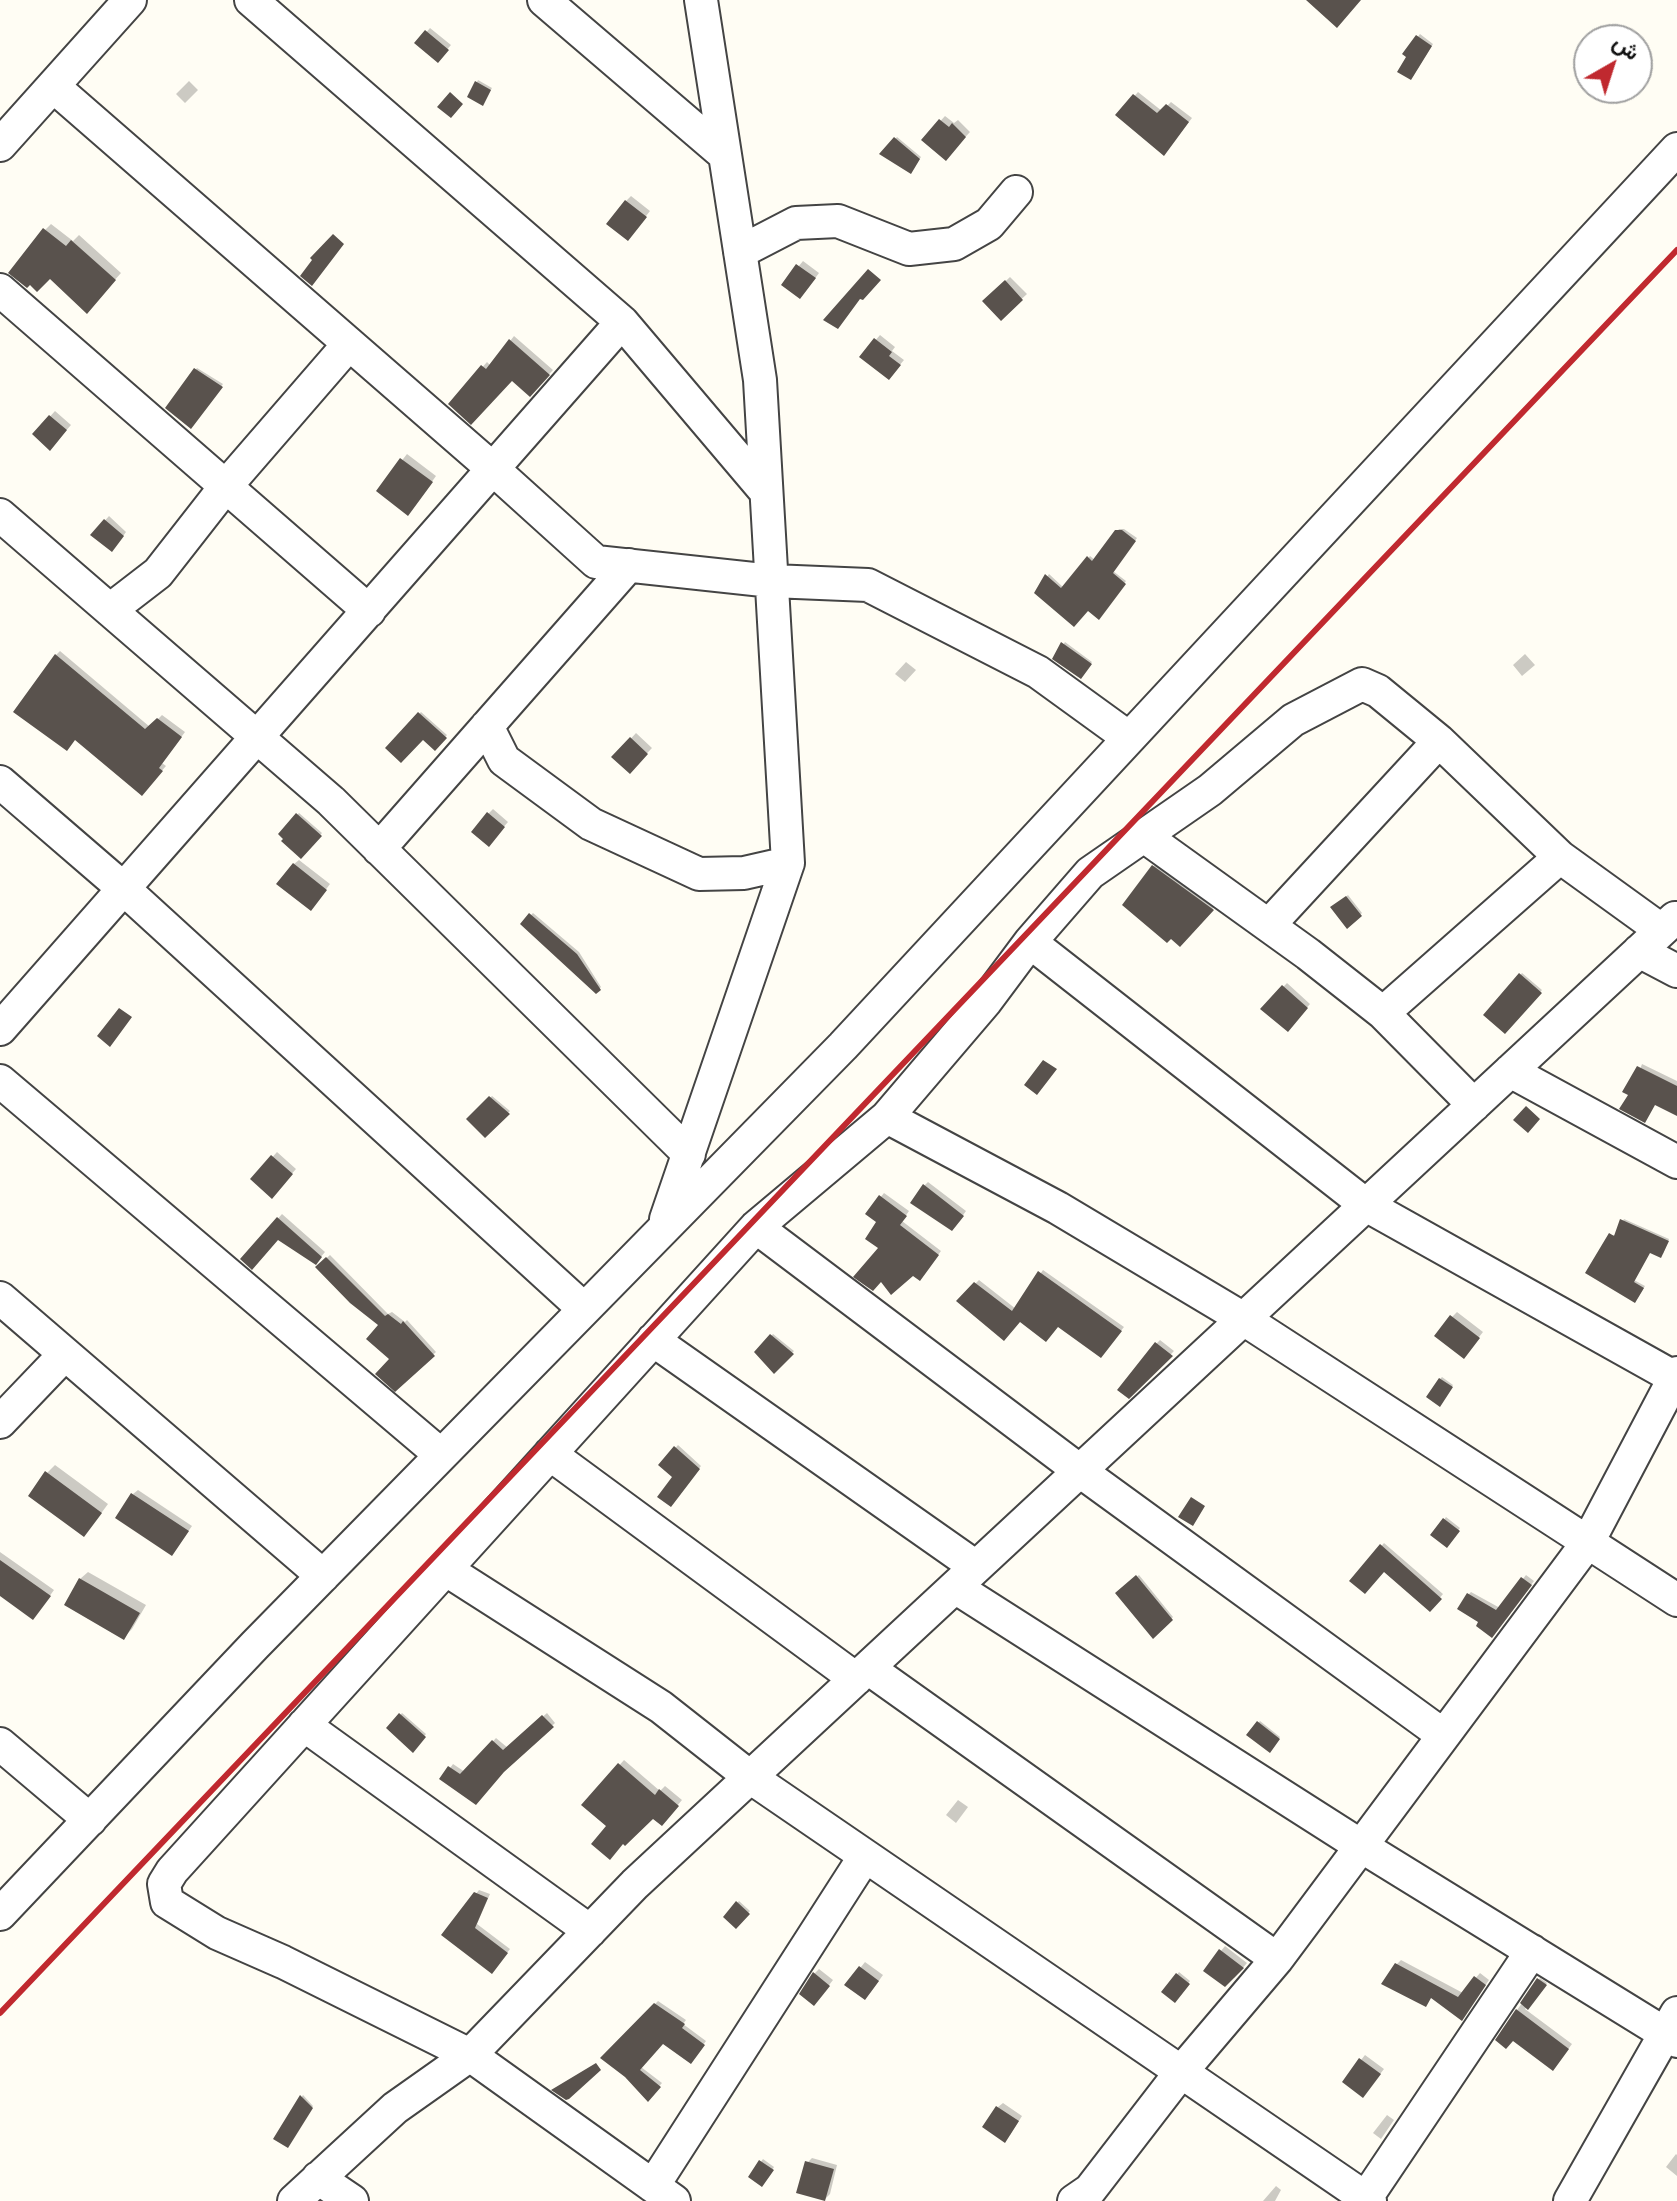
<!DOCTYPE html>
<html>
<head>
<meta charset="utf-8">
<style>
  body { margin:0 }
  #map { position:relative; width:1677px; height:2201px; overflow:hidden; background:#fffdf4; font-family:Merriweather,Vazirmatn,serif }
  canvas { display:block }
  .north { position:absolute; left:1573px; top:24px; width:80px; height:80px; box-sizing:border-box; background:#fff; border:2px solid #a0a0a0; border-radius:50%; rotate:39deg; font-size:22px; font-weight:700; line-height:32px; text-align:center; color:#111 }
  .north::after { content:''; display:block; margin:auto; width:28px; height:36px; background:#c0292f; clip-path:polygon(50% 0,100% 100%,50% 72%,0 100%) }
</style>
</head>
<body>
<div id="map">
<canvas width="1677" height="2201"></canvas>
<div class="north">ش</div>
</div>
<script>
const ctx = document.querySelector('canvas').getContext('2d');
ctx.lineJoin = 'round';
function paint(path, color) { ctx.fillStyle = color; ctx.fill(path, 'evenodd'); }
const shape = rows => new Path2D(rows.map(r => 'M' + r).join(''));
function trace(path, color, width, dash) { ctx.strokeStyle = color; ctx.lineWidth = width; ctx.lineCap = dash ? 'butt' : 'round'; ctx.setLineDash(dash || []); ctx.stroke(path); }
paint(shape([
  [430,28,451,45,438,60,417,43],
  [1420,34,1433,44,1413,76,1408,57,1405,54],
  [478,80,492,88,484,102,477,82],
  [189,81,198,90,185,103,176,94],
  [1138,92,1162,111,1171,102,1192,118,1167,150,1118,115],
  [945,116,954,123,958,120,970,132,946,158,924,139],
  [897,137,921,157,912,170,882,154],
  [631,196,650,211,632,234,626,201],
  [51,224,73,241,79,235,121,273,87,311,45,230],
  [803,261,819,273,805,292,784,284],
  [1010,277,1027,294,1001,318,985,301],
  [880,335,895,347,892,351,904,360,893,373,862,356],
  [514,336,553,370,530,395,512,378,450,404,487,362,491,366],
  [197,368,223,384,191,427,168,408],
  [55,411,71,425,55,443,34,434],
  [407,454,436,476,413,508,378,491],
  [109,516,126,532,116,546,93,534],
  [1119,529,1124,529,1137,538,1113,571,1126,581,1098,617,1088,608,1037,593,1049,574,1064,588,1090,556,1095,560],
  [1065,642,1092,662,1081,676,1055,658],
  [60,651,150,727,162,715,185,732,162,763,166,766,141,794,56,655],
  [1525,654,1535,665,1522,676,1513,665],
  [906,662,916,670,905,682,895,674],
  [421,712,447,735,435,749,423,737,388,748],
  [636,733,652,748,630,771,614,757],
  [493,809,508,822,493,839,488,814],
  [299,813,322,833,301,856,280,834],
  [299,860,330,884,315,904,294,864],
  [1156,863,1215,906,1180,945,1154,866],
  [1348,895,1362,913,1347,926,1333,908],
  [533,913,579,952,601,987,596,992,522,924],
  [1522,973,1542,990,1505,1032,1486,1015],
  [1287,983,1310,1004,1288,1029,1263,1008],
  [1642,1064,1677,1081,1677,1114,1631,1094],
  [492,1096,510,1111,485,1135,469,1119],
  [277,1152,296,1169,272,1196,253,1179],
  [928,1182,966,1211,956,1225,924,1186],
  [884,1193,909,1211,902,1221,941,1251,923,1275,881,1247,878,1222,867,1214],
  [282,1214,325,1252,320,1258,278,1238,242,1259],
  [1624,1219,1669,1239,1663,1254,1650,1251,1634,1280,1645,1286,1637,1299,1611,1235,1616,1235],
  [330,1255,388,1314,392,1312,405,1322,407,1320,436,1352,395,1389,392,1359,380,1324,317,1267],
  [1043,1270,1124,1327,1104,1352,1058,1325,1020,1320,959,1300,979,1280,1016,1309],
  [1457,1312,1483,1332,1468,1351,1452,1317],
  [773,1334,794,1351,774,1371,757,1352],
  [1160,1340,1174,1351,1129,1397,1157,1343],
  [1442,1377,1453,1385,1441,1403,1440,1379],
  [678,1445,701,1466,671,1505,675,1477,661,1465],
  [55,1465,108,1504,91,1527,47,1473],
  [138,1490,192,1526,176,1549,133,1494],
  [1446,1517,1460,1528,1447,1545,1433,1535],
  [1384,1543,1443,1594,1430,1609,1385,1569,1352,1581],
  [0,1552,54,1590,38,1612,0,1594],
  [88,1572,146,1605,132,1629,124,1637,80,1579],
  [1139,1575,1173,1617,1153,1637,1117,1593],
  [1526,1575,1534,1581,1495,1633,1481,1622,1468,1595,1471,1592,1500,1608],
  [402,1713,426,1734,413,1750,389,1728],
  [547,1713,555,1723,506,1768,442,1779,453,1764,465,1772,496,1738,508,1748],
  [1260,1721,1280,1737,1270,1750,1249,1734],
  [624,1760,660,1791,665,1786,682,1800,666,1819,653,1816,608,1826,584,1805],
  [958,1800,968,1807,956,1823,946,1815],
  [479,1890,490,1894,477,1924,510,1949,496,1967,444,1935],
  [739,1901,750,1911,736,1926,725,1916],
  [1225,1946,1247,1963,1234,1978,1221,1951],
  [1401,1960,1463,1993,1480,1973,1489,1980,1466,2014,1432,1996,1425,2005,1396,1965],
  [865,1962,883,1975,870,1993,861,1967],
  [819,1969,833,1980,819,1998,814,1974],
  [1179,1972,1190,1981,1175,2001,1164,1992],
  [1540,1978,1547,1983,1525,2009,1572,2044,1557,2064,1517,2010],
  [658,2001,686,2020,683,2024,706,2041,693,2059,663,2042,641,2067,662,2083,648,2099,626,2076,603,2058],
  [1365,2055,1384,2069,1367,2091,1361,2060],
  [303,2095,313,2106,289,2144,275,2138],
  [1003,2103,1022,2116,1010,2135,998,2107],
  [1387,2115,1394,2120,1381,2139,1373,2133],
  [1676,2154,1677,2155,1677,2176,1666,2167],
  [812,2158,837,2165,830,2194,825,2199,807,2163],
  [763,2159,774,2167,764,2183,750,2176],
  [1276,2186,1281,2190,1275,2201,1263,2201]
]), '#0003');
paint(shape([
  [1306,0,1361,0,1337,28],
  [425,30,449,50,438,63,414,43],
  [1416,35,1432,46,1411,80,1397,72,1406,57,1402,54],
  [475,81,491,90,483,106,467,97],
  [450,92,463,104,451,118,437,107],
  [1133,94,1157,113,1166,104,1189,122,1164,156,1115,115],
  [939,119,949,127,952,123,966,137,946,161,921,140],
  [894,137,920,159,911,174,879,154],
  [625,200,647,217,628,241,606,224],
  [43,228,66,246,71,240,116,280,87,314,50,279,37,292,30,285,27,288,8,273],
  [333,234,344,244,312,286,300,276,312,260,310,258],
  [796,264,816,278,800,299,781,285],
  [868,269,881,280,863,300,860,299,838,329,823,320],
  [1005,280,1023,300,1001,321,982,301],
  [874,338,892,352,889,356,901,365,889,380,859,357],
  [509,339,550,375,530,397,512,381,471,425,448,404,481,365,486,369],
  [194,368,223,387,191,429,165,408],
  [49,415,67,430,50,451,32,434],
  [400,458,433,482,408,516,376,491],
  [104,519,124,536,112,552,90,535],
  [1115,530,1122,530,1136,541,1113,573,1126,584,1099,620,1088,611,1074,627,1034,593,1045,574,1061,588,1087,556,1092,561],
  [1061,642,1092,664,1081,679,1052,659],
  [55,654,145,729,157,718,182,737,159,768,163,771,142,796,75,740,67,751,13,712],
  [418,712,447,738,435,751,423,740,401,763,385,748],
  [630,737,648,754,630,774,611,757],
  [487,812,505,827,489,847,471,832],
  [296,813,322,836,301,859,281,841,283,839,278,834],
  [293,863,327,890,311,911,276,884],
  [1152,865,1214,910,1180,947,1171,939,1167,943,1122,905],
  [1346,896,1362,916,1347,929,1330,907],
  [529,913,577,954,601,990,596,994,520,924],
  [1519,973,1542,993,1505,1034,1483,1015],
  [1282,985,1308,1008,1288,1032,1260,1009],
  [119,1008,132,1017,110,1047,97,1036],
  [1043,1060,1057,1069,1037,1095,1024,1085],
  [1637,1066,1677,1086,1677,1116,1655,1105,1645,1123,1619,1109,1628,1095,1622,1092],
  [489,1096,510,1114,485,1138,466,1119],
  [1526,1106,1540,1119,1528,1133,1513,1120],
  [271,1155,293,1174,272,1199,250,1179],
  [923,1184,964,1216,952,1231,910,1203],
  [879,1195,907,1216,900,1225,939,1255,920,1281,913,1276,891,1295,881,1282,873,1291,853,1277,878,1248,865,1239,876,1222,865,1214],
  [277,1217,322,1257,316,1265,278,1240,252,1270,240,1259],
  [1620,1219,1669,1241,1661,1258,1650,1253,1634,1282,1644,1288,1635,1303,1585,1273,1609,1233,1614,1236],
  [326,1257,385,1316,388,1314,401,1324,403,1321,435,1356,395,1392,375,1374,389,1359,366,1339,378,1325,350,1303,315,1267],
  [1038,1271,1122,1331,1101,1358,1058,1327,1046,1342,1020,1322,1004,1341,956,1301,974,1282,1012,1311],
  [1450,1315,1480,1338,1464,1359,1434,1336],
  [770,1334,794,1354,774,1374,754,1352],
  [1155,1342,1173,1356,1129,1399,1117,1390],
  [1439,1378,1453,1387,1440,1407,1426,1397],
  [674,1446,700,1469,671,1507,657,1497,672,1477,658,1465],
  [45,1471,102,1513,84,1537,28,1496],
  [131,1493,189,1531,172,1556,115,1518],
  [1191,1497,1205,1506,1193,1526,1178,1517],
  [1443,1518,1460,1531,1447,1548,1430,1535],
  [1380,1544,1442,1599,1430,1612,1384,1572,1365,1594,1349,1581],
  [0,1560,51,1596,33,1620,0,1596],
  [1136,1575,1173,1620,1153,1639,1115,1593],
  [1521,1577,1532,1585,1492,1638,1476,1626,1478,1622,1457,1609,1467,1593,1496,1610],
  [79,1578,140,1613,124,1640,64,1605],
  [399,1713,426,1737,413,1753,386,1728],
  [542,1715,554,1727,504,1772,476,1805,439,1779,448,1766,460,1774,492,1740,503,1750],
  [1257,1721,1280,1739,1270,1753,1246,1735],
  [618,1763,655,1795,659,1789,679,1806,662,1826,653,1819,625,1846,623,1844,610,1860,591,1844,606,1826,581,1805],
  [474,1892,488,1898,475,1928,508,1953,492,1974,441,1935],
  [736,1901,750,1914,736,1929,723,1917],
  [1219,1949,1244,1968,1225,1987,1203,1971],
  [1395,1963,1458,1997,1474,1976,1486,1985,1462,2021,1431,1998,1426,2007,1381,1984],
  [859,1966,879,1981,865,2000,844,1985],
  [813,1972,830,1986,814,2006,799,1994],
  [1176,1973,1190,1984,1175,2003,1161,1992],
  [1537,1978,1547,1985,1528,2010,1520,2003],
  [654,2003,685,2024,682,2028,705,2045,691,2064,663,2044,640,2070,661,2087,648,2102,625,2077,600,2058],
  [1516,2009,1569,2049,1553,2071,1513,2041,1506,2049,1495,2040],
  [1359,2058,1381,2074,1363,2098,1342,2082],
  [596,2063,601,2070,569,2099,566,2100,551,2090],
  [300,2095,313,2108,288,2148,273,2139],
  [996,2106,1019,2121,1005,2143,982,2127],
  [759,2160,774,2170,762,2187,748,2177],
  [805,2161,834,2169,825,2201,796,2193]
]), '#59524d');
const minor = shape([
  [251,0,622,322,766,492],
  [544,0,725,155],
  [53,86,493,469,596,562,772,581,868,585,1038,672,1129,738],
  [0,145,130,0],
  [740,252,796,223,838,221,909,249,954,244,989,224,1016,192],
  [0,290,369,611],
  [0,515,331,801,689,1154],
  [110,610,158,573,226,486,349,344],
  [487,726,504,760,591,824,699,874,744,873,788,863],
  [0,782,124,889,584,1309],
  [1144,836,1308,954,1383,1013],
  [379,849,629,565],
  [1269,925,1439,741],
  [1030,942,1366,1205,1677,1379],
  [1639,951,1677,971],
  [0,1029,622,322],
  [1510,1071,1677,1162],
  [0,1081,441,1455],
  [1474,1105,1383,1013,1560,857],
  [887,1117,1058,1208,1242,1318,1677,1600],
  [666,1219,788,863,760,380,701,0],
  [756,1227,1080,1471,1443,1735],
  [0,1298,323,1576],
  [653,1340,976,1567],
  [0,1422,65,1354],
  [550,1454,856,1679],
  [445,1569,661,1707,750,1777,1370,2201],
  [955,1587,1361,1846,1677,2041],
  [868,1668,1277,1959],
  [304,1725,590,1931],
  [0,1744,90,1820],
  [0,1914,255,1645,843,1046,1677,149],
  [318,2178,352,2201],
  [653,2186,865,1856],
  [1366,2198,1532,1951],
  [294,2201,395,2108,470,2055,635,1884,1675,918],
  [674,2201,470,2055,283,1962,217,1933,167,1902,164,1884,172,1871,756,1227,887,1117,986,1001,1030,942,1090,873,1210,790,1293,720,1362,684,1378,691,1439,741,1560,857,1661,930],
  [1074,2201,1090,2190,1181,2072,1277,1959,1588,1542,1677,1373],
  [1570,2201,1677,2013]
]);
trace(minor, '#444', 36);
trace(minor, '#fff', 32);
trace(shape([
  [0,2013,1677,250]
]), '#c0292f', 6);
</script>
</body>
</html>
